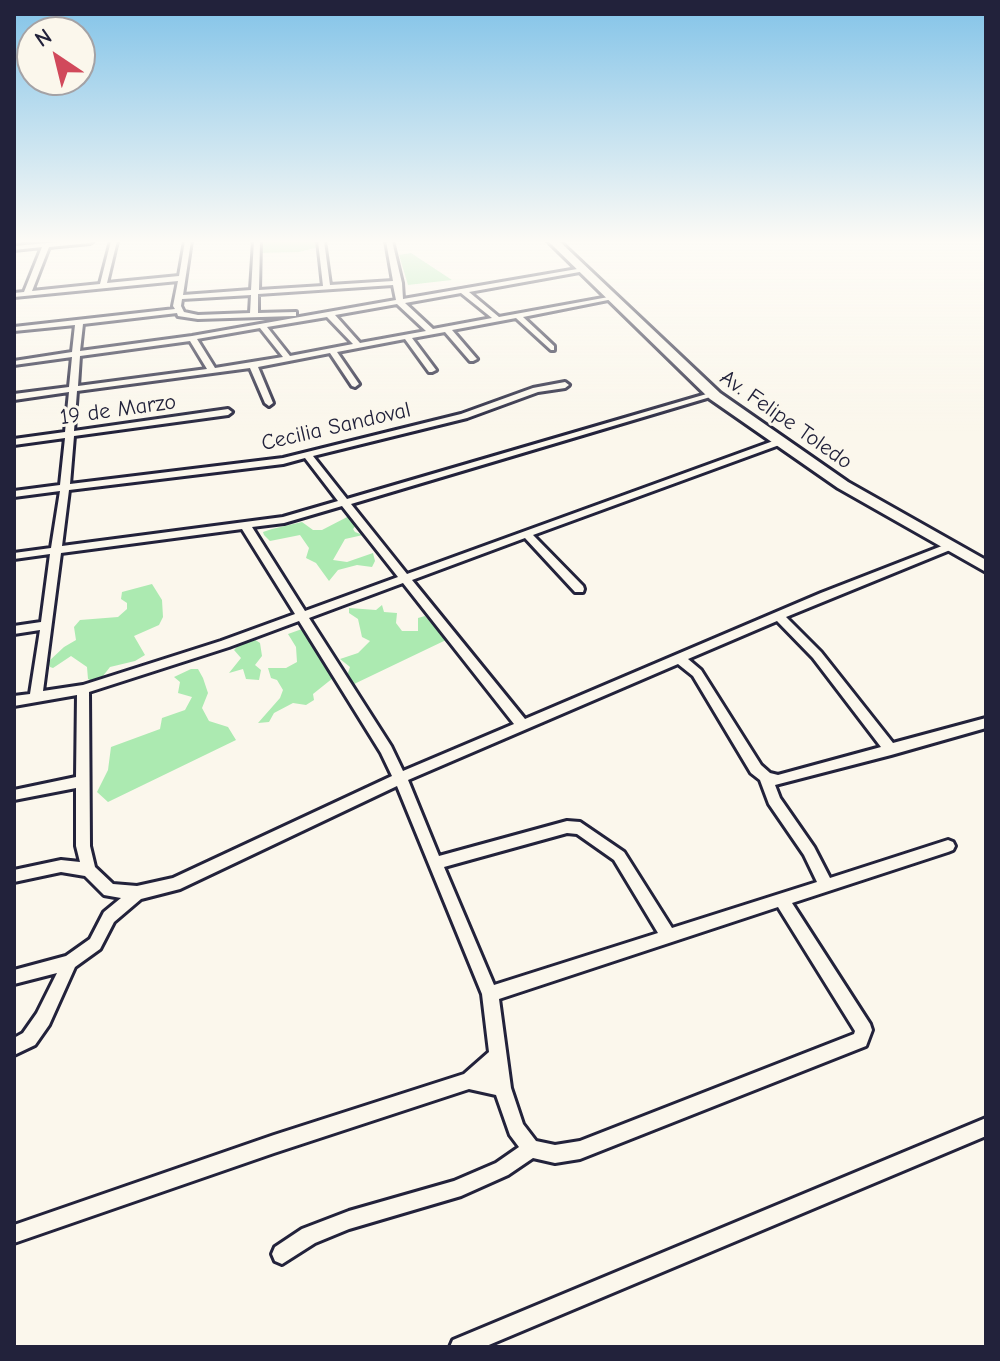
<!DOCTYPE html>
<html>
<head>
<meta charset="utf-8">
<style>
  body { margin:0 }
  #map { position:relative; width:1000px; height:1361px; overflow:hidden; background:#fbf7ec; font-family:"Comic Neue",sans-serif }
  canvas { display:block }
  .frame { position:absolute; inset:0; border:16px solid #22223b; pointer-events:none }
  .north { position:absolute; left:16px; top:16px; width:80px; height:80px; box-sizing:border-box; background:#fbf7ec; border:2px solid #a4a2a5; border-radius:50%; rotate:325deg; font-size:22px; font-weight:700; line-height:32px; text-align:center; color:#22223b }
  .north::after { content:''; display:block; margin:auto; width:28px; height:36px; background:#d1495b; clip-path:polygon(50% 0,100% 100%,50% 72%,0 100%) }
</style>
</head>
<body>
<div id="map">
<canvas width="1000" height="1361"></canvas>
<div class="frame"></div>
<div class="north">N</div>
</div>
<script>
const ctx = document.querySelector('canvas').getContext('2d');
ctx.lineJoin = 'round';
function paint(path, color) { ctx.fillStyle = color; ctx.fill(path, 'evenodd'); }
const shape = rows => new Path2D(rows.map(r => 'M' + r).join(''));
function trace(path, color, width, dash) { ctx.strokeStyle = color; ctx.lineWidth = width; ctx.lineCap = dash ? 'butt' : 'round'; ctx.setLineDash(dash || []); ctx.stroke(path); }
function label(font, color, halo, rows, align = 'center') {
  ctx.font = font + ' "Comic Neue",sans-serif'; ctx.lineWidth = 6; ctx.setLineDash([]); ctx.textBaseline = 'middle'; ctx.strokeStyle = halo; ctx.fillStyle = color; for (const [text, x, y, turn = 0] of rows) {
    ctx.save(); ctx.translate(x, y); ctx.rotate((+turn || 0) * Math.PI / 180); ctx.textAlign = isNaN(turn) ? turn : align; if (halo) ctx.strokeText(text, 0, 0); ctx.fillText(text, 0, 0); ctx.restore();
  }
}
paint(shape([
  [262,241,316,241,319,243,319,247,299,252,258,253],
  [411,253,452,280,408,285,399,255],
  [351,515,359,522,353,529,355,532,363,535,345,539,333,560,347,562,373,553,375,561,372,567,357,565,338,570,329,581,316,563,306,558,309,548,300,535,270,541,264,535,263,532,272,529,302,522,313,530,322,530],
  [152,584,162,600,163,617,159,625,134,636,145,655,135,661,110,667,103,676,92,681,88,679,87,667,71,656,53,668,50,667,48,662,64,647,76,640,74,627,80,620,118,617,127,609,127,603,121,599,122,592],
  [382,605,384,612,397,613,396,623,402,631,418,631,418,618,425,616,446,640,352,685,347,676,350,667,340,659,358,653,370,641,362,637,358,619,349,613,349,608,376,610],
  [302,629,333,678,313,694,314,700,306,705,293,703,274,713,269,722,258,723,280,698,283,690,277,680,271,678,268,668,286,668,297,662,296,647,288,634],
  [244,639,254,639,260,643,262,656,255,665,261,670,259,680,246,679,243,669,229,673,241,658,234,650],
  [191,669,198,669,203,678,208,693,202,708,209,721,228,727,236,740,108,802,97,792,108,770,111,747,160,729,162,718,185,710,192,697,178,693,180,682,174,677]
]), '#aceab1');
const minor = shape([
  [70,241,93,241,90,243,49,247,32,291,100,284,111,241,117,241,107,283,179,276,185,241,191,241,183,295,251,290,254,241,260,241,259,290,323,286,318,241,324,241,330,285,393,281,386,241,392,241,402,283,403,299,583,268,586,270,585,271,469,292,499,317,614,296,618,298,523,317,554,346,554,350,551,350,516,318,452,330,477,359,473,361,470,361,445,332,412,338,436,370,432,372,429,372,405,339,337,352,359,384,355,387,352,386,330,353,258,367,273,403,269,406,265,403,250,368,77,391,74,431,228,409,232,412,228,415,74,436,70,484,283,458,461,414,533,388,565,382,569,385,565,388,538,392,467,418,313,456,347,499,710,393,717,395,351,504,407,574,776,440,782,440,782,444,533,535,583,586,584,589,583,592,575,592,525,538,412,580,525,719,821,593,947,544,955,544,956,546,955,548,786,617,821,652,893,743,986,718,986,728,891,755,775,785,780,798,814,847,830,878,948,840,953,842,955,846,953,850,948,852,792,903,870,1024,872,1030,866,1046,580,1159,555,1163,533,1158,508,1175,461,1196,349,1229,315,1243,282,1264,275,1261,272,1254,275,1247,302,1229,349,1211,454,1181,496,1163,519,1147,510,1135,496,1095,469,1089,274,1153,14,1243,14,1225,274,1135,464,1074,489,1052,482,994,397,786,180,889,141,899,114,922,100,949,75,967,49,1025,35,1045,14,1055,14,1038,23,1033,37,1013,57,973,14,984,14,970,66,956,90,939,104,912,121,898,104,895,85,876,61,872,14,882,14,870,61,860,80,862,76,846,76,788,14,800,14,790,76,777,77,695,14,706,14,696,30,694,40,630,14,634,14,626,41,622,50,554,14,559,14,553,51,548,60,491,14,497,14,491,60,485,65,438,14,445,14,439,65,432,69,392,14,400,14,394,69,387,72,357,14,365,14,361,72,352,75,325,14,331,14,327,175,309,173,306,178,281,14,297,14,293,24,292,42,247,14,250,14,246,70,241],
  [393,285,396,300,192,336,80,351,83,324,177,313,178,316,198,319,293,316,296,316,296,312,258,313,258,294,393,285],
  [461,293,492,318,433,329,405,303,461,293],
  [251,295,250,313,198,315,184,312,181,306,182,299,251,295],
  [397,304,426,331,360,343,335,315,397,304],
  [327,317,353,344,290,356,267,327,327,317],
  [260,328,283,357,215,368,197,339,260,328],
  [190,341,207,369,78,386,80,356,190,341],
  [305,458,338,501,283,517,62,546,69,490,283,464,305,458],
  [342,506,398,577,305,611,252,527,284,523,342,506],
  [242,529,295,614,221,641,83,685,43,691,61,553,242,529],
  [403,583,514,724,403,771,391,746,309,618,403,583],
  [299,621,381,753,392,776,173,878,137,886,113,884,95,867,90,846,89,692,229,647,299,621],
  [777,621,813,658,881,747,778,775,770,773,761,765,701,670,688,659,777,621],
  [678,664,693,676,751,773,760,780,769,804,804,855,817,882,672,928,624,852,580,822,567,821,439,856,408,780,678,664],
  [567,833,577,834,614,860,658,933,494,985,444,867,567,833],
  [778,907,855,1031,854,1034,580,1141,555,1145,536,1141,523,1124,511,1088,499,999,778,907],
  [986,1118,986,1136,484,1347,450,1347,453,1340,986,1118]
]);
const secondary = shape([
  [548,241,559,241,720,393,848,482,986,560,986,572,838,488,710,399,548,241]
]);
trace(minor, '#22223b', 6);
trace(secondary, '#22223b', 6);
paint(minor, '#fbf7ec');
paint(secondary, '#fbf7ec');
const sky = ctx.createLinearGradient(0, 0, 0, 431);
sky.addColorStop(0, '#82c3e8');
sky.addColorStop(0.56, '#fdfbf6');
sky.addColorStop(1, '#fdfbf600');
ctx.fillStyle = sky;
ctx.fillRect(0, 0, 1000, 431);
label('22px', '#22223b', '#fbf7ec', [
  ["19 de Marzo",118,410,-8],
  ["Av. Felipe Toledo",786,420,35],
  ["Cecilia Sandoval",336,427,-13]
]);
</script>
</body>
</html>
